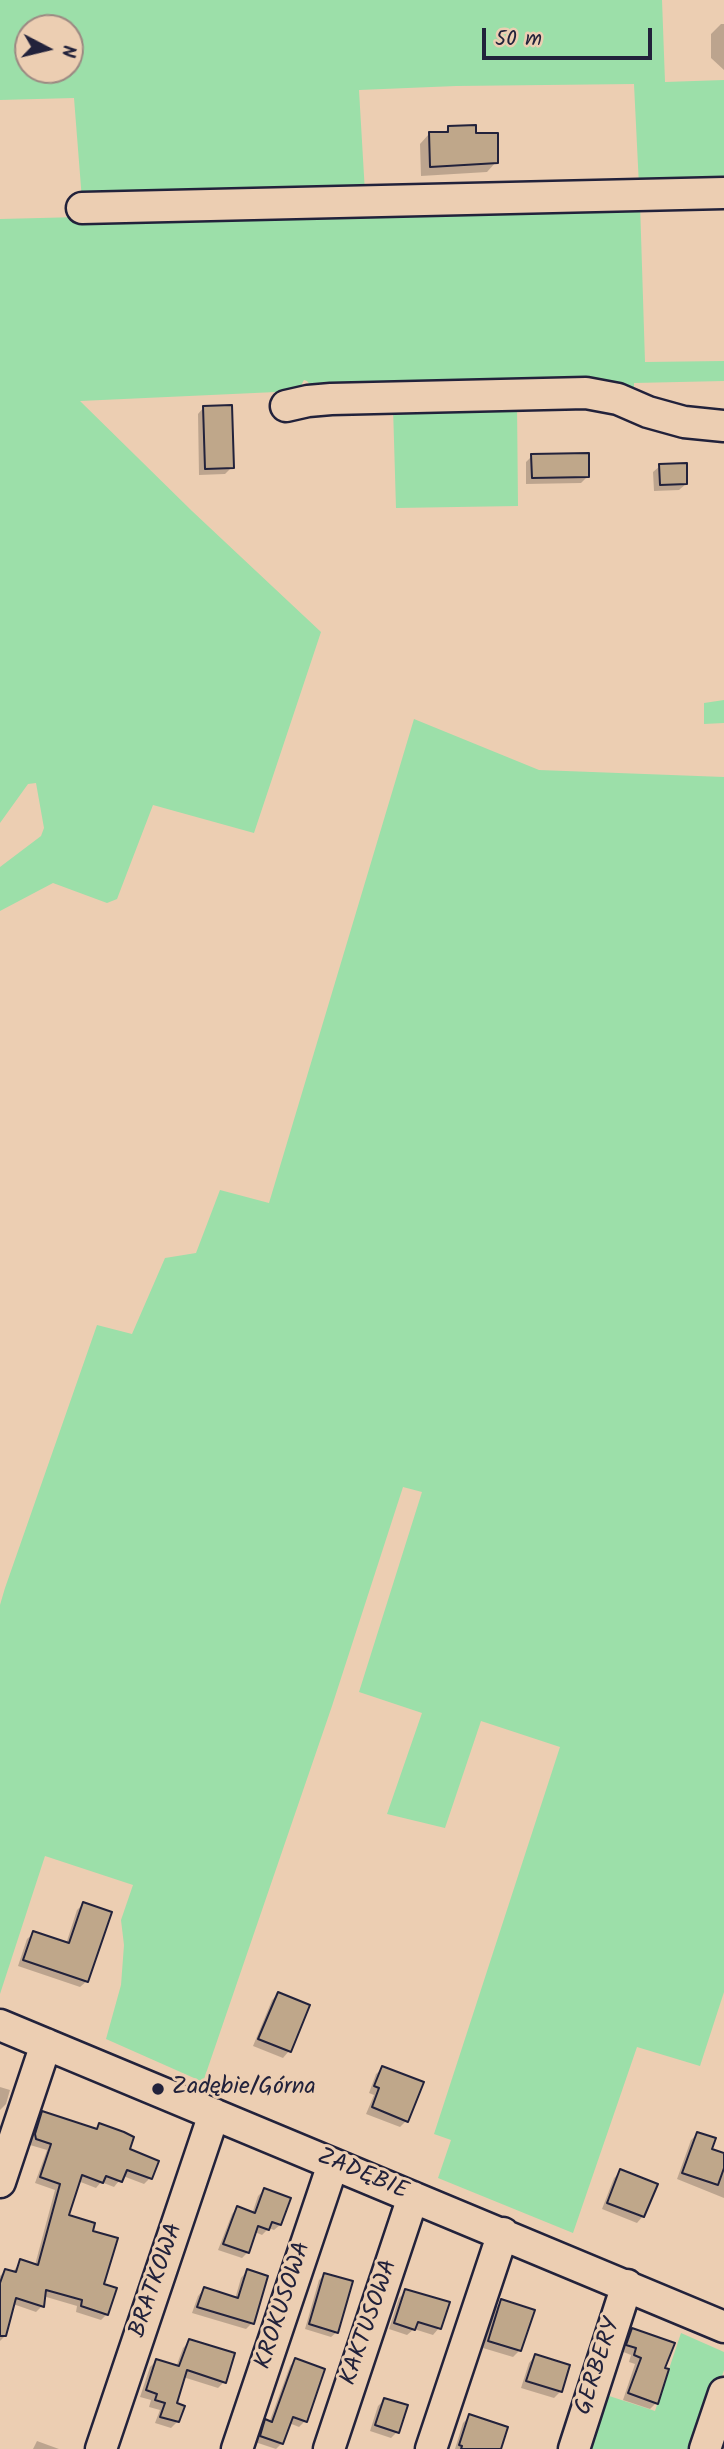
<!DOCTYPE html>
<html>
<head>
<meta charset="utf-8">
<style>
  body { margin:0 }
  #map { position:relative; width:724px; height:2449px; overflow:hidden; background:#ecceb2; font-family:Kalam,sans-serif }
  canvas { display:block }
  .north { position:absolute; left:14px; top:14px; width:70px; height:70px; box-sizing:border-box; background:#ecceb2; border:2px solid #9b8982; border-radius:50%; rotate:97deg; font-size:19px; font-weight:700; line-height:28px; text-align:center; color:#22223b }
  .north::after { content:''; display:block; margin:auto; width:24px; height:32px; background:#22223b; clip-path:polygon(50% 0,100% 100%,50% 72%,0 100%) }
  .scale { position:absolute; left:482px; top:28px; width:170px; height:32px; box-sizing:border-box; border:4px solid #22223b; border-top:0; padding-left:9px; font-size:21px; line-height:24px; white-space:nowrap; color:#22223b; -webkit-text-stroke:5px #ecceb2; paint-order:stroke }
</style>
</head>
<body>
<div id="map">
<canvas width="724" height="2449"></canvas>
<div class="north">N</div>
<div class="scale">50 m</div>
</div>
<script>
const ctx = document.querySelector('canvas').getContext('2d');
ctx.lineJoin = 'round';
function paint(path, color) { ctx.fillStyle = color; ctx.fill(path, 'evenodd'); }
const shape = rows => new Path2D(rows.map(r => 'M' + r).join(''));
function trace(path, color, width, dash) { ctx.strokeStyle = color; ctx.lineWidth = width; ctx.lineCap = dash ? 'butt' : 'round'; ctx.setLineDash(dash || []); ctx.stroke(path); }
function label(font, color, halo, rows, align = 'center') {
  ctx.font = font + ' Kalam,sans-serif'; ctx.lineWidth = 6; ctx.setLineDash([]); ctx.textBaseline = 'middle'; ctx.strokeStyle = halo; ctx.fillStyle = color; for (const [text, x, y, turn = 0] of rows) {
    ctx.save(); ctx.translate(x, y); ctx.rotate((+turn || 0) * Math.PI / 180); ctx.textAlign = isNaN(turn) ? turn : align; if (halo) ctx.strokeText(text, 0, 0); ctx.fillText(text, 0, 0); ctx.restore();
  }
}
paint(shape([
  [0,0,662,0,665,82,724,80,724,183,639,186,634,84,456,86,359,90,365,193,82,200,74,98,0,100],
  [28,28,70,28,70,70,28,70],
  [640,203,645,362,724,361,724,381,634,383,634,399,312,387,307,381,304,380,298,391,80,401,192,511,321,632,254,833,153,805,117,899,107,903,53,883,0,911,0,867,41,836,44,828,36,783,28,784,0,823,0,219],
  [517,404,518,506,396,508,393,407],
  [724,700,724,723,704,724,704,703],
  [414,719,539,770,724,777,724,1992,700,2066,637,2047,573,2233,438,2178,451,2140,434,2134,560,1747,481,1721,445,1828,387,1814,422,1713,359,1692,422,1492,403,1487,332,1706,203,2082,106,2039,121,1985,124,1945,121,1920,133,1885,45,1856,0,1994,0,1605,5,1588,97,1325,132,1334,165,1258,196,1253,220,1190,269,1203],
  [681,2333,724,2352,724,2370,698,2449,579,2449,597,2392,655,2411]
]), '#9cdfa9');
paint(shape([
  [721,24,724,24,724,70,711,58,711,34],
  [449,128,475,135,496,162,487,172,421,176,420,144,429,134,443,134],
  [204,407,232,467,225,474,199,475,198,414],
  [532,456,587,477,581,483,526,484,526,462],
  [660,466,686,484,679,490,654,491,653,472],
  [83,1904,87,1981,80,1987,18,1966,27,1939,34,1933,66,1944,77,1910],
  [278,1994,289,2051,283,2058,253,2046,272,2000],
  [383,2068,406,2121,400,2127,366,2114,374,2095,369,2093,376,2074],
  [0,2087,10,2090,6,2104,0,2110],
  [43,2113,94,2130,100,2125,127,2150,150,2178,144,2184,123,2176,114,2187,101,2182,96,2188,78,2181,67,2217,102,2285,107,2314,101,2320,76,2312,77,2306,43,2296,42,2306,36,2312,13,2304,4,2337,0,2341,0,2276,5,2271,12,2273,21,2261,35,2265,55,2190,35,2183,47,2150,30,2145,29,2141,37,2119],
  [697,2134,710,2150,724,2155,724,2198,677,2179,691,2140],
  [621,2171,643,2216,637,2223,602,2209,614,2178],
  [264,2190,289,2199,280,2225,274,2230,269,2228,262,2235,255,2232,248,2252,242,2258,218,2250,232,2214,237,2208,252,2214,258,2196],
  [247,2271,252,2323,246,2329,192,2313,198,2296,204,2289,235,2299,241,2278],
  [324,2275,337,2332,331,2337,305,2329,319,2280],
  [406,2291,439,2328,433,2335,414,2329,407,2335,389,2329,399,2298],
  [502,2301,532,2311,519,2351,513,2357,483,2348,495,2308],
  [632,2330,663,2369,656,2403,650,2409,623,2400,635,2364,629,2362,631,2355,621,2351,626,2336],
  [190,2341,224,2382,218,2388,183,2377,174,2404,178,2421,171,2428,155,2423,160,2410,149,2407,151,2400,140,2397,150,2367,156,2361,176,2367,183,2348],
  [535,2356,561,2391,554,2398,521,2388,529,2363],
  [295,2360,305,2421,299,2427,289,2423,282,2443,276,2449,255,2442,260,2427,266,2421,269,2423,290,2366],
  [384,2400,397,2432,391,2438,370,2431,378,2406],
  [470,2416,499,2449,455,2449,463,2423],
  [37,2441,59,2449,33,2449]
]), '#0003');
const building = shape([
  [476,125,476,133,498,133,498,163,430,167,429,132,448,132,448,126,476,125],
  [232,405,234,468,205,469,203,406,232,405],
  [589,453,589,477,532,478,531,454,589,453],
  [687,463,687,484,660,485,659,464,687,463],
  [83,1902,112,1912,88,1982,23,1960,33,1931,69,1943,83,1902],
  [278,1992,310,2005,291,2052,258,2039,278,1992],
  [382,2066,424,2082,408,2122,372,2107,379,2088,374,2086,382,2066],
  [42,2111,97,2129,99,2123,124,2132,134,2137,130,2149,159,2161,152,2179,127,2170,122,2182,106,2176,103,2183,82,2175,69,2215,95,2223,93,2231,118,2238,104,2284,117,2288,108,2315,81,2306,82,2300,46,2290,44,2307,16,2298,6,2336,0,2336,0,2283,5,2269,16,2272,20,2259,38,2265,60,2184,40,2177,51,2144,36,2139,35,2134,42,2111],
  [697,2132,716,2138,712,2149,724,2153,724,2168,718,2185,682,2173,697,2132],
  [620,2169,658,2184,644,2217,607,2203,620,2169],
  [264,2188,291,2198,281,2225,272,2222,269,2230,258,2226,249,2253,223,2244,237,2206,255,2213,264,2188],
  [247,2269,268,2276,254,2324,197,2307,204,2287,238,2298,247,2269],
  [324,2273,353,2281,338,2333,309,2324,324,2273],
  [405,2289,450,2302,441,2329,418,2322,415,2330,394,2323,405,2289],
  [501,2299,535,2310,521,2351,488,2341,501,2299],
  [632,2328,675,2343,665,2368,669,2369,658,2404,628,2393,641,2358,634,2355,636,2348,626,2345,632,2328],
  [189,2339,235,2353,226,2383,187,2370,177,2403,185,2406,179,2422,160,2417,165,2403,155,2400,157,2394,146,2390,156,2359,179,2366,189,2339],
  [535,2354,570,2365,562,2392,526,2381,535,2354],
  [295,2358,325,2369,307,2422,293,2417,283,2444,260,2436,265,2419,272,2422,295,2358],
  [384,2398,408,2405,399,2433,375,2425,384,2398],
  [469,2414,508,2427,501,2449,461,2449,462,2446,459,2445,469,2414]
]);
paint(building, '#bfa78a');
trace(building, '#22223b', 2);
const minor = shape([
  [82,208,724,193],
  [286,406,308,401,331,399,586,393,618,399,648,412,684,422,724,426],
  [0,2025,724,2327],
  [0,2182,46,2044],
  [101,2449,214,2114],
  [237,2449,333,2164],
  [329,2449,413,2197],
  [431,2449,503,2233],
  [574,2449,627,2285],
  [705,2449,724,2393]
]);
trace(minor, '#22223b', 35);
trace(minor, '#ecceb2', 30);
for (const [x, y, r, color] of [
  [158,2089,7,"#22223b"]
]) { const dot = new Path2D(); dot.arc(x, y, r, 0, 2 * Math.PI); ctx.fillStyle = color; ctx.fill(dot); trace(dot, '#ecceb2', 2.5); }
label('24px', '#22223b', '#ecceb2', [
  ["Zadębie/Górna",172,2089]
], 'left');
label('24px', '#22223b', '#ecceb2', [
  ["ZADĘBIE",362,2176,23],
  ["BRATKOWA",158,2281,-71],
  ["KROKUSOWA",285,2306,-72],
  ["KAKTUSOWA",371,2323,-71],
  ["GERBERY",600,2367,-72]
]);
</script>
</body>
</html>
